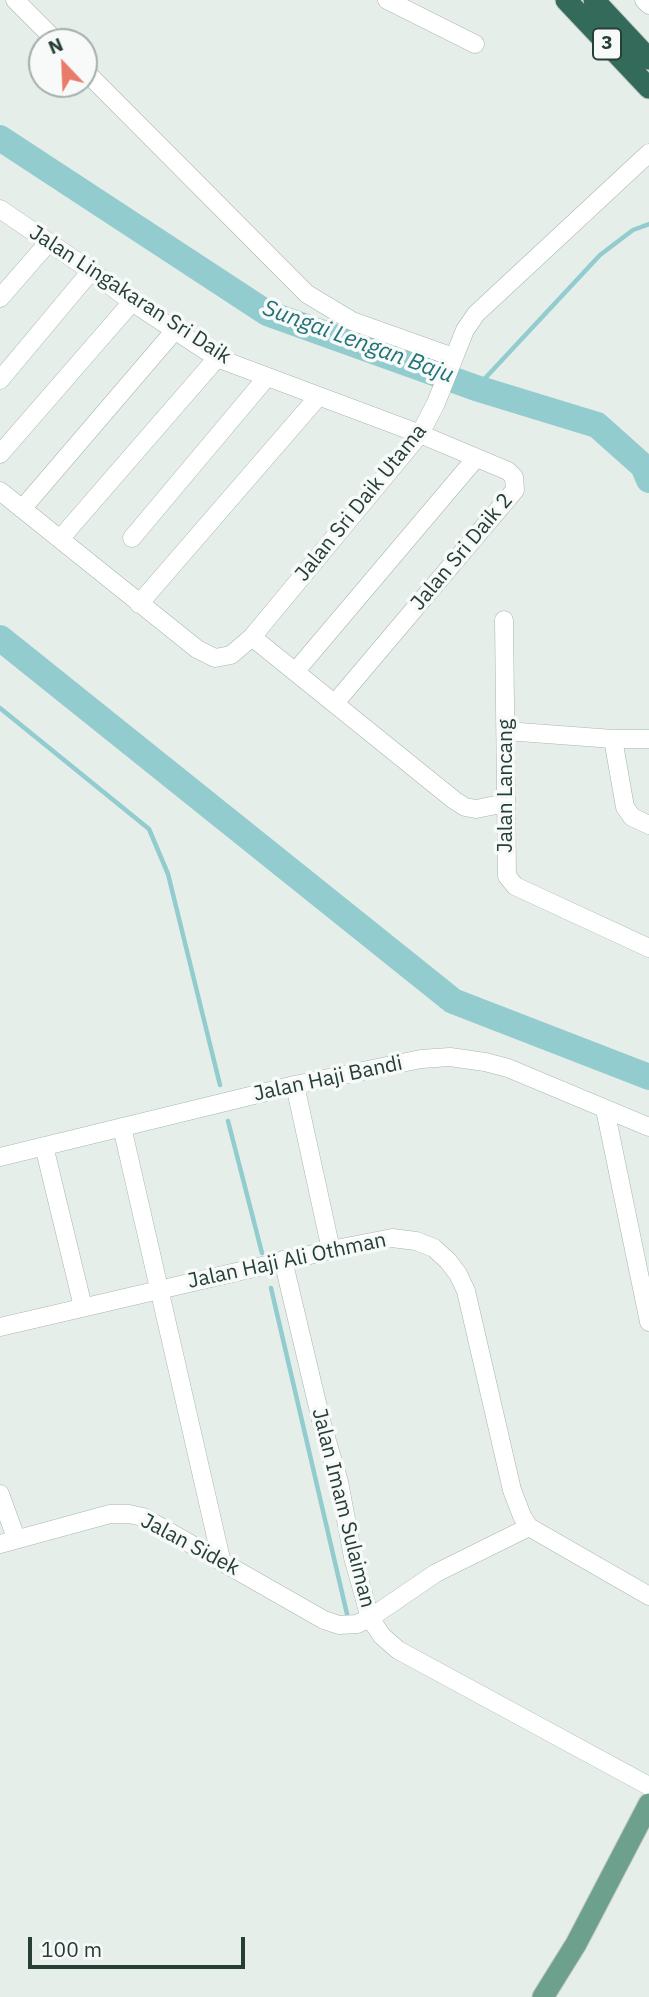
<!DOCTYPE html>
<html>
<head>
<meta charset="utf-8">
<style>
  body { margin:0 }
  #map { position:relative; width:649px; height:1997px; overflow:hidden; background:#e6eeea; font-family:"IBM Plex Sans",sans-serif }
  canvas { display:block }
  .north { position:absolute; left:28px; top:28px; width:70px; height:70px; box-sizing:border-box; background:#f7faf8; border:2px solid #a3afaa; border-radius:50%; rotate:337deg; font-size:19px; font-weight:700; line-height:28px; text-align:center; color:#263f36 }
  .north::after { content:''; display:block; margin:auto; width:24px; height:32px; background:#e97b6a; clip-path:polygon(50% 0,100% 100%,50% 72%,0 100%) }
  .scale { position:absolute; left:28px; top:1937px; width:217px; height:32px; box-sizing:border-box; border:4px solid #263f36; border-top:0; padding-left:9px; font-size:21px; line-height:24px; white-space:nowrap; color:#263f36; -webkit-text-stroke:5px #f7faf8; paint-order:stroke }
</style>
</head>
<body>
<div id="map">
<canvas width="649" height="1997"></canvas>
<div class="north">N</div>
<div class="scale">100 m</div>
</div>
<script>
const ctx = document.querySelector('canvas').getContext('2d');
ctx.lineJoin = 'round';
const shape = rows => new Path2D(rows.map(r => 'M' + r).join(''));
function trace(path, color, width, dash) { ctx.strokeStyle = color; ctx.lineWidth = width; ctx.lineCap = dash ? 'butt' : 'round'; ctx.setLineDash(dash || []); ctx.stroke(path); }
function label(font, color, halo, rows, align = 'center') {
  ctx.font = font + ' "IBM Plex Sans",sans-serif'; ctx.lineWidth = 7; ctx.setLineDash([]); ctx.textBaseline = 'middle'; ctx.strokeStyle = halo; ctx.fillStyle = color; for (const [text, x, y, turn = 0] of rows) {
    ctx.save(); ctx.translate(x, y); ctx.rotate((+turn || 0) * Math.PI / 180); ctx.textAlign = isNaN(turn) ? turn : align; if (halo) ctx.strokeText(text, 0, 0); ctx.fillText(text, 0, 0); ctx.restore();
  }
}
trace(shape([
  [476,388,600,255,633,230,649,224],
  [0,708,149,829,168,874,220,1085],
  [228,1121,262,1253],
  [271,1288,347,1614]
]), '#93ccce', 4.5);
trace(shape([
  [0,138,267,313,476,388,597,425,643,466,649,480],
  [0,638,453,1001,649,1077]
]), '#93ccce', 26);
const minor = shape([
  [15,0,57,42],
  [387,0,475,44],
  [644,0,649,5],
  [84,70,307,294,352,321,453,357],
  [0,209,91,271,132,302,217,358,420,434,508,471,514,477,515,490,335,703],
  [0,298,48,243],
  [0,380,91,271],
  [0,454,132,302],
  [0,491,197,649,215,658,231,655,252,637,420,434,436,403,465,330,476,314,649,153],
  [22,509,176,329],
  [132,538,267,377],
  [60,539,217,358],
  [139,604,318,397],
  [504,620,507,876,515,886,649,948],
  [252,637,454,800,465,807,476,809,506,803],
  [295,672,476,458],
  [506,731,613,739,649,739],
  [613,739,625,807,632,817,649,825],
  [295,1085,331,1250],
  [605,1109,649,1322],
  [122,1127,221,1559],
  [44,1146,83,1307],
  [0,1157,295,1085,421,1059,450,1057,485,1062,508,1068,649,1127],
  [283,1260,322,1424,339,1482,353,1557,370,1618,382,1636,398,1650,649,1786],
  [0,1327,331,1250,392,1238,416,1241,434,1248,448,1261,458,1274,466,1291,512,1490,522,1516,529,1527,649,1596],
  [0,1494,16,1538],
  [0,1544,110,1514,129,1514,143,1517,159,1526,324,1620,339,1625,357,1624,370,1618,436,1573,529,1527]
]);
const major = shape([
  [543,1997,576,1944,649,1804]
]);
const highway = shape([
  [566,0,649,88],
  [594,0,649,59]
]);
trace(minor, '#a9b6b0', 19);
trace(major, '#c2c9c7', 23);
trace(highway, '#c2c9c7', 23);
trace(minor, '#fff', 18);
trace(major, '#6ea08e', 21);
trace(highway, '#346a59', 21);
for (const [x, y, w] of [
  [607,44,28]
]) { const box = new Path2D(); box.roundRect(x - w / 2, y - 15.5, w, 31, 5); ctx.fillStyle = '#f7faf8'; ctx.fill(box); trace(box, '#263f36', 2); }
label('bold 19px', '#263f36', null, [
  ["3",607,44]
]);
label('21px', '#263f36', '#f7faf8', [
  ["Jalan Lingakaran Sri Daik",130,295,33],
  ["Jalan Sri Daik Utama",361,503,-51],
  ["Jalan Sri Daik 2",462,552,-50],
  ["Jalan Lancang",506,786,-90],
  ["Jalan Haji Bandi",328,1079,-12],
  ["Jalan Haji Ali Othman",287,1261,-12],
  ["Jalan Imam Sulaiman",343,1508,76],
  ["Jalan Sidek",190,1545,28]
]);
label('italic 23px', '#237378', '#f7faf8', [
  ["Sungai Lengan Baju",358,342,20]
]);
</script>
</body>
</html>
